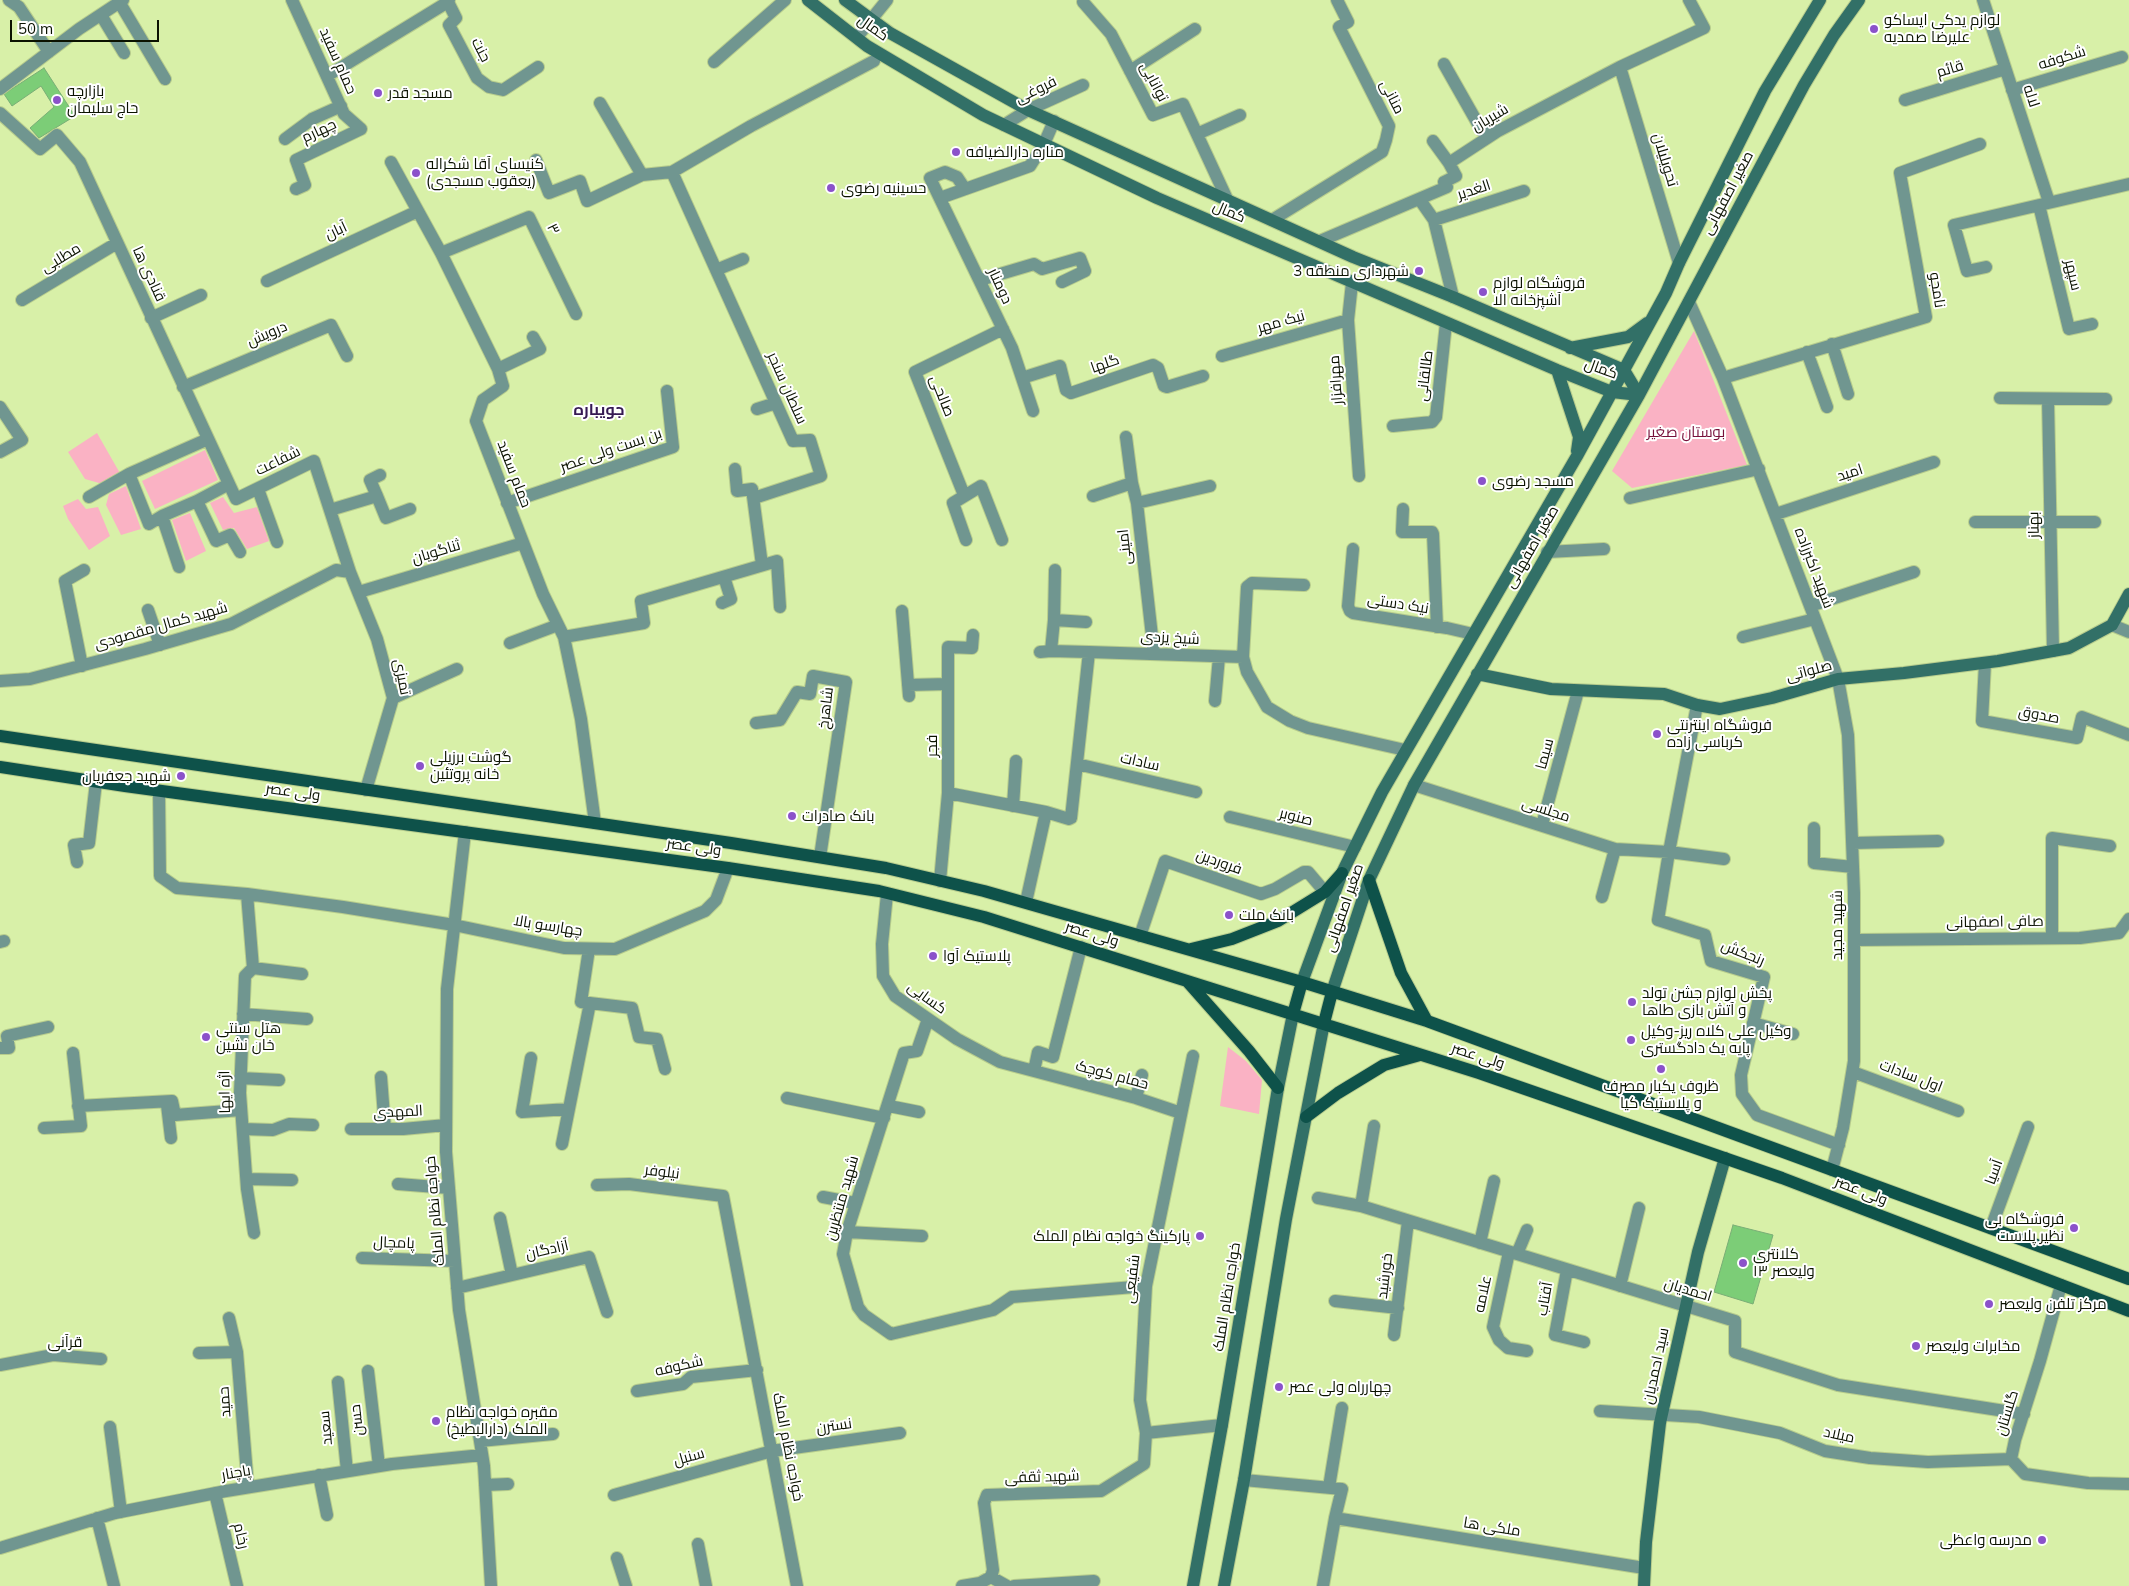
<!DOCTYPE html>
<html>
<head>
<meta charset="utf-8">
<style>
  body { margin:0 }
  #map { position:relative; width:2129px; height:1586px; overflow:hidden; background:#d8f0a8; font-family:Mulish,sans-serif }
  canvas { display:block }
  .scale { position:absolute; left:10px; top:20px; width:149px; height:22px; box-sizing:border-box; border:2px solid #0b1200; border-top:0; padding-left:6px; font-size:15px; line-height:18px; white-space:nowrap; color:#0b1200; -webkit-text-stroke:4px #fff; paint-order:stroke }
</style>
</head>
<body>
<div id="map">
<canvas width="2129" height="1586"></canvas>
<div class="scale">50 m</div>
</div>
<script>
const ctx = document.querySelector('canvas').getContext('2d');
ctx.lineJoin = 'round';
function paint(path, color) { ctx.fillStyle = color; ctx.fill(path, 'evenodd'); }
const shape = rows => new Path2D(rows.map(r => 'M' + r).join(''));
function trace(path, color, width, dash) { ctx.strokeStyle = color; ctx.lineWidth = width; ctx.lineCap = dash ? 'butt' : 'round'; ctx.setLineDash(dash || []); ctx.stroke(path); }
function label(font, color, halo, rows, align = 'center') {
  ctx.font = font + ' Mulish,Cairo,sans-serif'; ctx.lineWidth = 4; ctx.setLineDash([]); ctx.textBaseline = 'middle'; ctx.strokeStyle = halo; ctx.fillStyle = color; for (const [text, x, y, turn = 0] of rows) {
    ctx.save(); ctx.translate(x, y); ctx.rotate((+turn || 0) * Math.PI / 180); ctx.textAlign = isNaN(turn) ? turn : align; if (halo) ctx.strokeText(text, 0, 0); ctx.fillText(text, 0, 0); ctx.restore();
  }
}
paint(shape([
  [1694,331,1747,465,1632,488,1612,471],
  [97,433,121,475,106,485,85,479,68,452],
  [205,450,218,480,155,509,142,481],
  [126,486,141,529,121,535,106,505,109,494],
  [223,497,234,513,257,507,269,541,247,549,234,528,223,530,210,503],
  [78,499,86,509,98,507,110,536,89,550,68,519,63,506],
  [190,513,206,551,186,561,172,520],
  [1228,1047,1246,1061,1262,1080,1259,1114,1220,1106]
]), '#fab2c4');
const building = shape([
  [44,68,75,116,39,138,30,128,54,107,41,86,12,106,4,94,44,68],
  [1733,1225,1773,1235,1753,1304,1714,1292,1733,1225]
]);
paint(building, '#7ccd77');
trace(building, '#79ad76', 1);
const street = shape([
  [9,0,19,7,49,52],
  [118,0,165,79],
  [292,0,344,114,361,129,296,160,305,185,296,189],
  [1983,0,2049,202],
  [448,2,456,18,449,25,477,78,489,87,503,90,538,67],
  [1083,2,1111,34,1153,115,1183,104,1227,199],
  [101,15,124,53],
  [857,37,887,0],
  [714,62,785,0],
  [1444,64,1482,131,1498,131],
  [1620,67,1679,263],
  [1130,71,1195,29],
  [327,76,448,2,449,0],
  [0,89,79,29,123,0],
  [2012,90,2122,57],
  [1905,100,2005,69],
  [600,103,642,175],
  [0,113,40,149,57,135,80,162,236,499,314,461,350,572,377,639,393,698,366,790],
  [1004,125,1028,110,1083,85],
  [1197,134,1240,115],
  [285,139,312,119,341,106],
  [1433,141,1449,163],
  [536,160,549,193,580,181,587,201,642,175,672,172,751,126,874,61],
  [391,162,441,253,498,369,503,386,483,400,476,421,543,594,564,637,581,719,595,823],
  [672,172,793,441,810,440,821,476,754,498],
  [965,189,957,177,945,172,930,178,1012,348,1033,411],
  [940,198,1030,166,1044,144,1054,121],
  [1420,200,1434,220,1453,297],
  [2039,205,2069,329,2092,324],
  [1272,220,1382,152,1386,140,1389,126,1339,27,1348,22,1337,0],
  [1434,220,1524,191],
  [1320,241,1447,187,1444,182,1456,176,1449,163,1498,131,1620,67,1704,28,1689,0],
  [441,253,529,217,576,314],
  [1986,267,1967,271,1954,225,2129,184],
  [716,270,743,259],
  [980,280,1034,264,1042,269,1080,258,1085,271,1062,282],
  [267,281,418,211],
  [1352,283,1348,320,1359,476],
  [22,300,117,243],
  [1689,302,1723,378,1838,679,1848,735,1854,893,1854,1061,1843,1128,1832,1170],
  [151,318,201,295],
  [1832,344,1848,394],
  [1807,352,1827,407],
  [1222,356,1348,320],
  [498,369,540,349,533,337],
  [1022,378,1060,366,1066,390,1071,393,1153,365,1158,368,1164,386,1167,387,1203,376],
  [1723,378,1926,317,1900,173,1980,144],
  [183,387,331,325,347,356],
  [2000,398,2106,399],
  [2048,399,2053,651],
  [0,407,22,440,0,452],
  [757,409,776,403],
  [1393,426,1432,422,1436,417,1446,323],
  [1126,437,1132,483,1137,503,1154,654],
  [735,469,737,491,752,489,762,565],
  [229,484,197,501,216,541,230,535,240,552],
  [258,489,277,542],
  [964,495,915,372,1003,329],
  [377,496,386,518,410,509],
  [1093,496,1132,483],
  [89,497,129,474],
  [1630,498,1759,469],
  [507,503,673,447,667,391],
  [1137,503,1210,486],
  [1403,509,1402,532,1432,532,1433,534,1437,627],
  [330,510,377,496,370,480,380,475],
  [1776,514,1934,462],
  [162,516,149,524,129,474,208,439],
  [1975,522,2095,522],
  [966,540,953,503,981,486,1002,540],
  [1353,549,1348,606,1350,611,1353,613,1447,628,1473,634],
  [1547,552,1604,549],
  [179,567,162,516,197,501],
  [359,592,523,543],
  [722,603,731,599,724,577],
  [1810,606,1914,572],
  [148,610,160,645],
  [902,611,909,696],
  [1054,620,1086,622],
  [2112,625,2129,632],
  [564,637,644,623,641,601,777,561,780,607],
  [1743,637,1815,619],
  [510,643,558,625],
  [1051,651,1054,620,1055,570],
  [1040,652,1051,651,1089,652],
  [1243,657,1247,587,1252,583,1304,585],
  [1985,663,1982,721,2077,738,2082,717,2129,735],
  [82,666,65,581,84,570],
  [0,681,30,679,145,649,231,624,336,570,350,572],
  [908,685,948,684],
  [393,698,457,669],
  [1215,701,1219,657],
  [1697,705,1669,852,1658,920,1705,935,1711,961,1764,977,1741,1075,1742,1094,1757,1115,1839,1145],
  [756,723,780,720,797,692,810,694,813,676,846,682,820,857],
  [1077,764,1196,792],
  [1414,785,1615,849,1669,852,1724,859],
  [159,791,160,876,177,888,247,894,343,907,454,925,564,948,615,949,705,911,716,900,728,868],
  [948,793,1046,812,1069,819,1071,818,1089,652,1243,657,1247,672,1267,707,1290,721,1308,728,1405,750],
  [1013,806,1016,761],
  [1230,817,1355,847],
  [1542,825,1578,691],
  [1814,828,1814,863,1853,867],
  [465,832,447,989,446,1152,459,1310,484,1466,491,1586],
  [1853,843,1938,841],
  [77,862,74,845,89,843,96,782],
  [940,881,948,793,948,647,972,648,973,635],
  [247,894,253,968,245,976,240,1093,247,1189,254,1233],
  [887,894,882,944,883,976,895,996,957,1039,1000,1062,1136,1098,1181,1113],
  [1602,897,1615,849],
  [1026,902,1046,812],
  [1140,936,1165,861,1261,894,1275,889,1304,872,1308,872,1325,892],
  [2052,937,2052,838,2110,846],
  [1854,940,2080,938,2119,933,2129,919],
  [0,942,4,941],
  [589,949,581,1002,632,1008,639,1037,657,1039,665,1069],
  [253,968,302,974],
  [243,1014,307,1019],
  [928,1019,917,1051,904,1053,847,1232,843,1254,858,1307,864,1315,891,1334,993,1310,1012,1297,1146,1286],
  [1753,1023,1793,1034],
  [0,1048,9,1048,7,1036,48,1027],
  [1193,1056,1146,1286,1140,1400,1146,1433,1222,1425],
  [531,1058,522,1112,569,1109],
  [1034,1071,1038,1052,1053,1057,1081,947],
  [1853,1072,1958,1111],
  [381,1077,385,1129],
  [240,1078,279,1080],
  [787,1098,884,1118],
  [1136,1098,1142,1075],
  [167,1105,171,1138],
  [78,1106,172,1101,175,1115,241,1110],
  [889,1106,919,1112],
  [44,1128,81,1126,73,1053],
  [243,1129,273,1130,289,1124,313,1125],
  [351,1129,403,1129,446,1125],
  [562,1144,590,1003],
  [247,1179,292,1180],
  [398,1184,449,1188],
  [597,1185,629,1184,723,1196,797,1586],
  [823,1197,855,1203],
  [1318,1198,1361,1206,1735,1321,1735,1352,1838,1385,2024,1414],
  [1361,1206,1374,1126],
  [500,1218,512,1275],
  [1991,1228,2028,1127],
  [847,1232,922,1236],
  [1480,1243,1494,1181],
  [1509,1252,1493,1327,1499,1340,1508,1348,1527,1351],
  [1517,1254,1527,1230],
  [362,1258,455,1261],
  [1567,1270,1555,1335,1584,1342],
  [1620,1286,1639,1208],
  [457,1288,589,1257,607,1312],
  [1335,1301,1398,1308],
  [229,1318,237,1352],
  [1394,1335,1408,1221],
  [199,1353,237,1352,248,1487],
  [0,1365,53,1355,101,1359],
  [368,1371,379,1466],
  [338,1382,347,1471],
  [637,1391,683,1384,691,1377,757,1370],
  [1600,1411,1699,1417,1780,1433,1825,1451,1870,1458,1928,1462,2011,1459],
  [110,1427,121,1512],
  [480,1441,553,1434],
  [2011,1459,2015,1440,2040,1361,2061,1285],
  [2011,1459,2025,1474,2088,1483,2129,1484],
  [319,1475,327,1515],
  [1244,1480,1342,1489,1335,1518,1644,1568],
  [485,1485,508,1484],
  [1329,1487,1342,1408],
  [215,1493,237,1586],
  [614,1495,772,1451,900,1433],
  [97,1518,114,1586],
  [698,1544,706,1586],
  [0,1548,115,1513,226,1491,392,1464,482,1455],
  [617,1558,626,1586],
  [991,1577,1007,1586],
  [962,1586,980,1583,991,1577,993,1570,984,1503,987,1495,1101,1491,1144,1464,1146,1433],
  [1014,1586,1094,1581],
  [1323,1586,1335,1518]
]);
const secondary = shape([
  [808,0,867,46,983,115,1157,198,1557,370,1612,392,1639,395],
  [845,0,890,33,1028,110,1353,257,1453,297,1624,370,1639,395],
  [1570,348,1628,337,1647,323],
  [1557,370,1579,437,1577,451],
  [1477,674,1551,689,1664,694,1697,705,1720,709,1772,698,1838,679,1904,673,1998,661,2069,648,2112,625,2129,594],
  [1302,982,1342,873,1382,792,1577,456,1666,293,1679,263,1765,91,1820,0],
  [1332,992,1369,880,1414,785,1639,395,1804,85,1834,35,1859,0],
  [1193,1586,1222,1425,1278,1088,1293,1014],
  [1224,1586,1244,1480,1286,1219,1324,1023],
  [1644,1586,1646,1542,1660,1423,1698,1252,1725,1158]
]);
const primary = shape([
  [0,736,731,843,886,868,984,891,1302,982,1427,1021,2129,1279],
  [0,767,125,786,728,868,879,891,984,917,1479,1073,1782,1178,2129,1311],
  [1369,880,1401,973,1427,1021],
  [1191,949,1232,939,1278,921,1325,892,1342,873],
  [1187,981,1249,1051,1278,1088],
  [1293,1014,1302,982],
  [1324,1023,1332,992],
  [1306,1117,1338,1093,1384,1065,1420,1055]
]);
trace(street, '#b7cc8d', 14);
trace(secondary, '#b7cc8d', 14);
trace(primary, '#b7cc8d', 14);
trace(street, '#709690', 12);
trace(secondary, '#327067', 12);
trace(primary, '#0e524a', 12);
for (const [x, y, r, color] of [
  [1874,29,5,"#8b52ca"],
  [378,93,5,"#8b52ca"],
  [57,100,5,"#8b52ca"],
  [956,152,5,"#8b52ca"],
  [416,173,5,"#8b52ca"],
  [831,188,5,"#8b52ca"],
  [1419,271,5,"#8b52ca"],
  [1483,292,5,"#8b52ca"],
  [1482,481,5,"#8b52ca"],
  [1657,734,5,"#8b52ca"],
  [420,766,5,"#8b52ca"],
  [181,776,5,"#8b52ca"],
  [792,816,5,"#8b52ca"],
  [1229,915,5,"#8b52ca"],
  [933,956,5,"#8b52ca"],
  [1632,1002,5,"#8b52ca"],
  [206,1037,5,"#8b52ca"],
  [1631,1040,5,"#8b52ca"],
  [1661,1069,5,"#8b52ca"],
  [2074,1228,5,"#8b52ca"],
  [1200,1236,5,"#8b52ca"],
  [1743,1263,5,"#8b52ca"],
  [1989,1304,5,"#8b52ca"],
  [1916,1346,5,"#8b52ca"],
  [1279,1387,5,"#8b52ca"],
  [436,1421,5,"#8b52ca"],
  [2042,1540,5,"#8b52ca"]
]) { const dot = new Path2D(); dot.arc(x, y, r, 0, 2 * Math.PI); ctx.fillStyle = color; ctx.fill(dot); trace(dot, '#fff', 2); }
label('15px', '#0b1200', '#fff', [
  ["لوازم یدکی ایساکو",1884,20],
  ["علیرضا صمدیه",1884,37],
  ["بازارچه",67,91],
  ["حاج سلیمان",67,108],
  ["مسجد قدر",388,93],
  ["مناره دارالضیافه",966,152],
  ["کنیسای آقا شکراله",426,164],
  ["(یعقوب مسجدی)",426,181],
  ["حسینیه رضوی",841,188],
  ["شهرداری منطقه 3",1409,271,"right"],
  ["فروشگاه لوازم",1493,283],
  ["آشپزخانه الا",1493,300],
  ["مسجد رضوی",1492,481],
  ["فروشگاه اینترنتی",1667,725],
  ["کرباسی زاده",1667,742],
  ["گوشت برزیلی",430,757],
  ["خانه پروتئین",430,774],
  ["شهید جعفریان",171,776,"right"],
  ["بانک صادرات",802,816],
  ["بانک ملت",1239,915],
  ["پلاستیک آوا",943,956],
  ["پخش لوازم جشن تولد",1642,993],
  ["و آتش بازی طاها",1642,1010],
  ["هتل سنتی",216,1028],
  ["خان نشین",216,1045],
  ["وکیل علی کلاه ریز-وکیل",1641,1031],
  ["پایه یک دادگستری",1641,1048],
  ["ظروف یکبار مصرف",1661,1086,"center"],
  ["و پلاستیک کیا",1661,1103,"center"],
  ["فروشگاه بی",2064,1219,"right"],
  ["نظیر پلاست",2064,1236,"right"],
  ["پارکینگ خواجه نظام الملک",1190,1236,"right"],
  ["کلانتری",1753,1254],
  ["۱۳ ولیعصر",1753,1271],
  ["مرکز تلفن ولیعصر",1999,1304],
  ["مخابرات ولیعصر",1926,1346],
  ["چهارراه ولی عصر",1289,1387],
  ["مقبره خواجه نظام",446,1412],
  ["الملک (دارالبطیخ)",446,1429],
  ["مدرسه واعظی",2032,1540,"right"]
], 'left');
label('15px', '#0b1200', '#fff', [
  ["کمال",873,28,35],
  ["جنت",481,50,63],
  ["شکوفه",2062,58,-17],
  ["حمام سفید",338,61,66],
  ["قائم",1950,69,-17],
  ["توانایی",1154,82,62],
  ["فروغی",1036,90,-26],
  ["لاله",2031,96,72],
  ["منانی",1392,97,63],
  ["شیریان",1490,118,-31],
  ["چهارم",319,131,-25],
  ["تحویلیلان",1665,160,73],
  ["الغدیر",1474,190,-18],
  ["صغیر اصفهانی",1728,193,-62],
  ["کمال",1229,212,23],
  ["۳",553,229,64],
  ["آبان",336,231,-25],
  ["مطلبی",61,258,-31],
  ["قنادی ها",149,274,65],
  ["سپهر",2073,275,77],
  ["دومنار",1000,286,65],
  ["نامجو",1937,290,81],
  ["نیک مهر",1281,322,-16],
  ["درویش",267,334,-23],
  ["گلها",1105,364,-19],
  ["کمال",1601,369,20],
  ["طالقانی",1425,376,-83],
  ["مهرافزار",1336,380,-94],
  ["سلطان سنجر",787,388,66],
  ["صالحی",942,396,68],
  ["بن بست ولی عصر",611,450,-19],
  ["شفاعت",278,461,-26],
  ["امید",1850,473,-18],
  ["حمام سفید",514,474,69],
  ["بهناز",2034,525,-91],
  ["امینی",1125,547,-96],
  ["صغیر اصفهانی",1532,547,-60],
  ["ثناگویان",436,552,-17],
  ["شهید اکبرزاده",1814,568,69],
  ["نیک دستی",1398,604,9],
  ["شهید کمال مقصودی",161,626,-16],
  ["شیخ یزدی",1170,638,3],
  ["صلواتی",1809,671,-15],
  ["تمیزی",402,677,79],
  ["شاهرخ",826,708,-83],
  ["صدوق",2039,715,10],
  ["فجر",932,746,-90],
  ["سیما",1545,754,-75],
  ["سادات",1140,762,13],
  ["ولی عصر",293,792,8],
  ["مجلسی",1546,810,18],
  ["صنوبر",1296,817,14],
  ["ولی عصر",694,847,8],
  ["فروردین",1219,862,20],
  ["صغیر اصفهانی",1344,908,-71],
  ["صافی اصفهانی",1995,922,-1],
  ["شهید مجید",1837,925,-90],
  ["چهارسو بالا",548,926,9],
  ["ولی عصر",1092,934,17],
  ["رنجکش",1743,953,22],
  ["کسایی",927,998,36],
  ["ولی عصر",1478,1056,18],
  ["حمام کوچک",1112,1075,15],
  ["اول سادات",1911,1076,21],
  ["اژه ایها",225,1092,-91],
  ["المهدی",398,1112,-3],
  ["نیلوفر",662,1172,7],
  ["آسیا",1994,1172,-70],
  ["ولی عصر",1861,1191,21],
  ["شهید منتظرین",842,1198,-74],
  ["خواجه نظام الملک",435,1211,-95],
  ["پامچال",394,1243,2],
  ["آزادگان",547,1250,-13],
  ["خورشید",1385,1276,-83],
  ["شفیعی",1132,1279,-83],
  ["احمدیان",1688,1290,17],
  ["علامه",1483,1294,-78],
  ["خواجه نظام الملک",1227,1297,-81],
  ["آفتاب",1545,1299,-80],
  ["قرآنی",65,1342],
  ["شکوفه",679,1366,-13],
  ["سید احمدیان",1656,1366,-78],
  ["حمید",225,1402,-94],
  ["گلستان",2007,1413,-73],
  ["حسن",357,1420,-96],
  ["نسترن",834,1426,-8],
  ["سعید",326,1428,-95],
  ["میلاد",1839,1435,12],
  ["خواجه نظام الملک",788,1447,79],
  ["سنبل",689,1457,-16],
  ["پاچنار",236,1473,-10],
  ["شهید ثقفی",1042,1477,-2],
  ["ملکی ها",1492,1527,9],
  ["رخام",241,1536,77]
]);
label('15px', '#760f3a', '#fff', [
  ["بوستان صغیر",1686,432]
]);
label('bold 16px', '#361a53', '#fff', [
  ["جویباره",599,410]
]);
</script>
</body>
</html>
